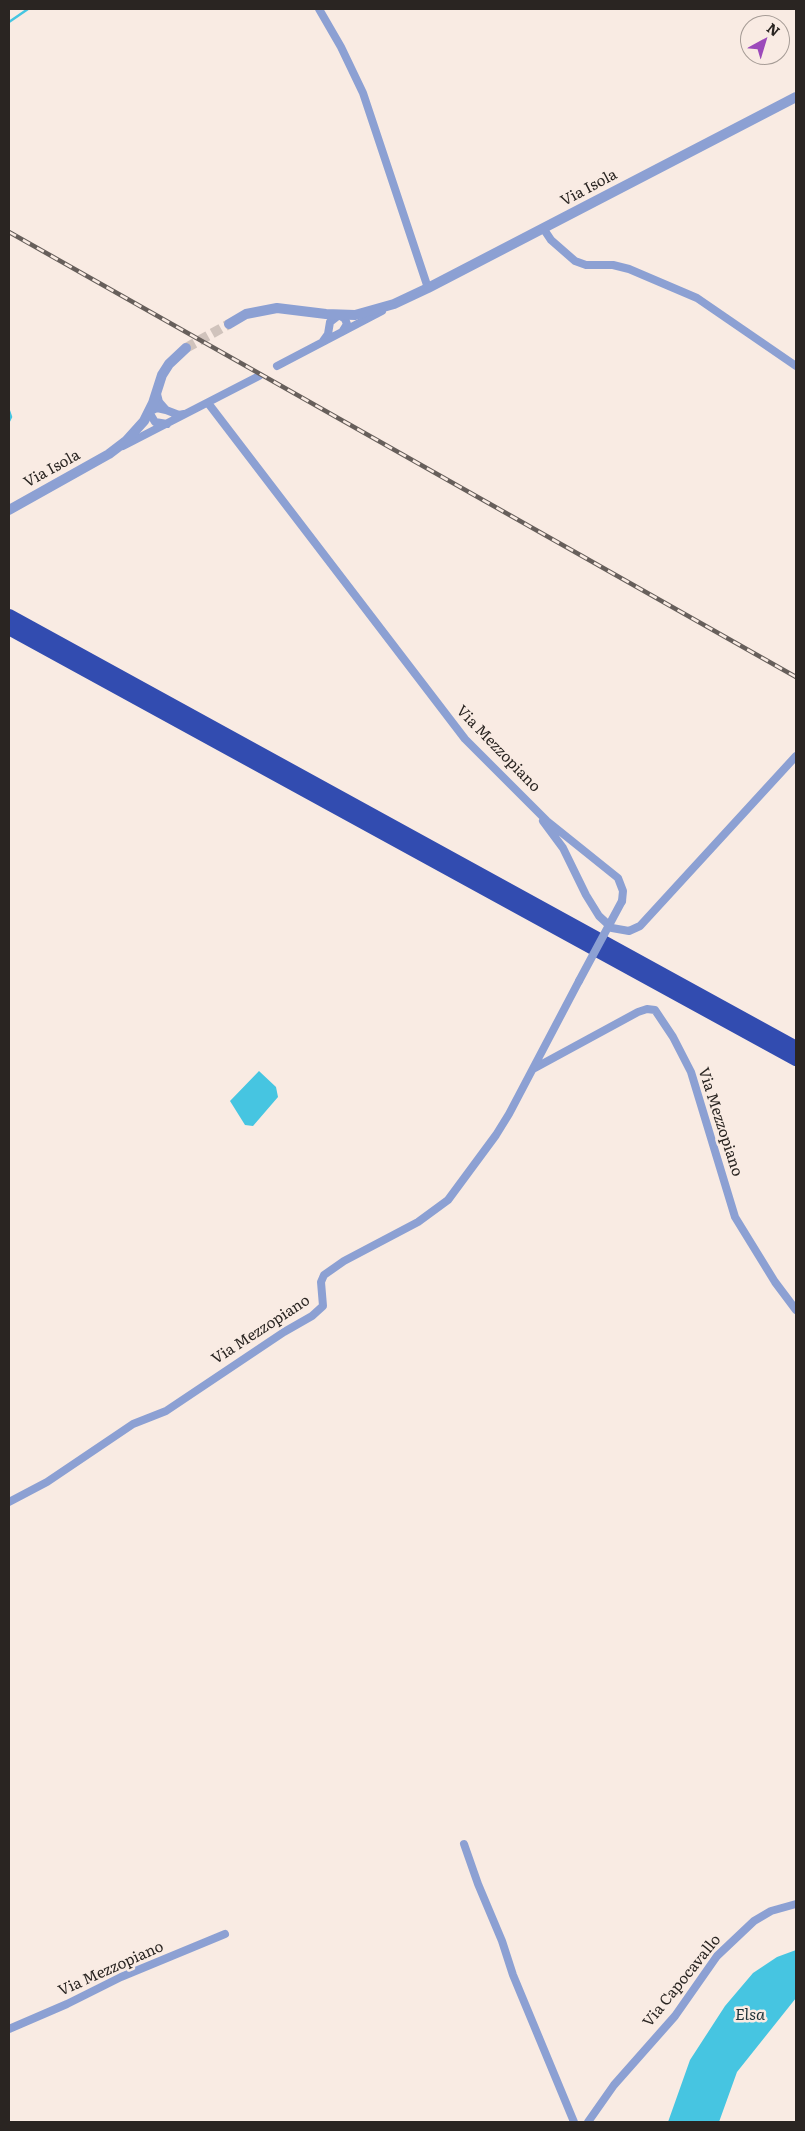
<!DOCTYPE html>
<html>
<head>
<meta charset="utf-8">
<style>
  body { margin:0 }
  #map { position:relative; width:805px; height:2131px; overflow:hidden; background:#f9ebe3; font-family:Literata,serif }
  canvas { display:block }
  .frame { position:absolute; inset:0; border:10px solid #2a2522; pointer-events:none }
  .north { position:absolute; left:740px; top:15px; width:50px; height:50px; box-sizing:border-box; background:#f9ebe3; border:1px solid #a69c96; border-radius:50%; rotate:39deg; font-size:14px; font-weight:700; line-height:20px; text-align:center; color:#2a2522 }
  .north::after { content:''; display:block; margin:auto; width:18px; height:22px; background:#9c4aba; clip-path:polygon(50% 0,100% 100%,50% 72%,0 100%) }
</style>
</head>
<body>
<div id="map">
<canvas width="805" height="2131"></canvas>
<div class="frame"></div>
<div class="north">N</div>
</div>
<script>
const ctx = document.querySelector('canvas').getContext('2d');
ctx.lineJoin = 'round';
function paint(path, color) { ctx.fillStyle = color; ctx.fill(path, 'evenodd'); }
const shape = rows => new Path2D(rows.map(r => 'M' + r).join(''));
function trace(path, color, width, dash) { ctx.strokeStyle = color; ctx.lineWidth = width; ctx.lineCap = dash ? 'butt' : 'round'; ctx.setLineDash(dash || []); ctx.stroke(path); }
function label(font, color, halo, rows, align = 'center') {
  ctx.font = font + ' Literata,serif'; ctx.lineWidth = 5; ctx.setLineDash([]); ctx.textBaseline = 'middle'; ctx.strokeStyle = halo; ctx.fillStyle = color; for (const [text, x, y, turn = 0] of rows) {
    ctx.save(); ctx.translate(x, y); ctx.rotate((+turn || 0) * Math.PI / 180); ctx.textAlign = isNaN(turn) ? turn : align; if (halo) ctx.strokeText(text, 0, 0); ctx.fillText(text, 0, 0); ctx.restore();
  }
}
paint(shape([
  [259,1071,276,1087,278,1097,253,1126,245,1125,230,1101],
  [796,1950,796,1998,737,2072,719,2122,668,2122,690,2060,725,2006,753,1973,777,1957]
]), '#46c5e1');
trace(shape([
  [9,22,28,9],
  [9,411,11,417,9,421]
]), '#46c5e1', 2.5);
trace(shape([
  [186,348,229,324]
]), '#d0c3bc', 10, [10, 5]);
trace(shape([
  [319,9,341,47,363,93,428,288],
  [543,228,551,240,575,261,586,265,613,265,629,269,697,298,796,366],
  [323,341,328,334,330,322,339,315,345,319,347,324,342,332],
  [277,366,382,311],
  [157,394,159,402,166,410,179,415,184,414],
  [208,403,465,739,547,821,618,878,623,891,622,901],
  [166,410,157,408,149,412,155,422,167,424],
  [123,446,259,376],
  [543,821,563,848,586,895,599,916,612,928,629,931,640,926,796,756],
  [533,1069,638,1012,647,1009,655,1010,673,1037,691,1072,735,1217,775,1282,796,1310],
  [9,1502,47,1482,133,1424,166,1411,284,1332,312,1316,323,1306,321,1282,324,1275,344,1261,418,1222,448,1200,496,1135,509,1114,579,981],
  [464,1844,478,1884,502,1941,513,1975,574,2122],
  [9,2029,67,2004,121,1977,225,1934],
  [588,2122,614,2085,675,2016,717,1956,754,1921,771,1911,796,1904]
]), '#8ca0d3', 8);
trace(shape([
  [229,324,246,314,277,308,326,314,355,315,394,304,428,288,796,97],
  [9,510,109,454,126,441,144,421,153,403,162,375,169,364,186,348]
]), '#8ca0d3', 10);
trace(shape([
  [9,616,796,1048],
  [9,628,796,1059]
]), '#324cb0', 14);
const rail = shape([
  [9,232,796,677]
]);
trace(rail, '#675f5b', 4.5);
trace(rail, '#f9ebe3', 2.5, [8]);
trace(shape([
  [579,981,622,901]
]), '#8ca0d3', 8);
label('15px', '#2a2522', '#f9ebe3', [
  ["Via Isola",589,188,-28],
  ["Via Isola",52,469,-29],
  ["Via Mezzopiano",498,749,46],
  ["Via Mezzopiano",720,1122,72],
  ["Via Mezzopiano",261,1330,-33],
  ["Via Mezzopiano",111,1969,-24],
  ["Via Capocavallo",682,1981,-51]
]);
label('italic 16px', '#1e3339', '#f9ebe3', [
  ["Elsa",750,2015]
]);
</script>
</body>
</html>
